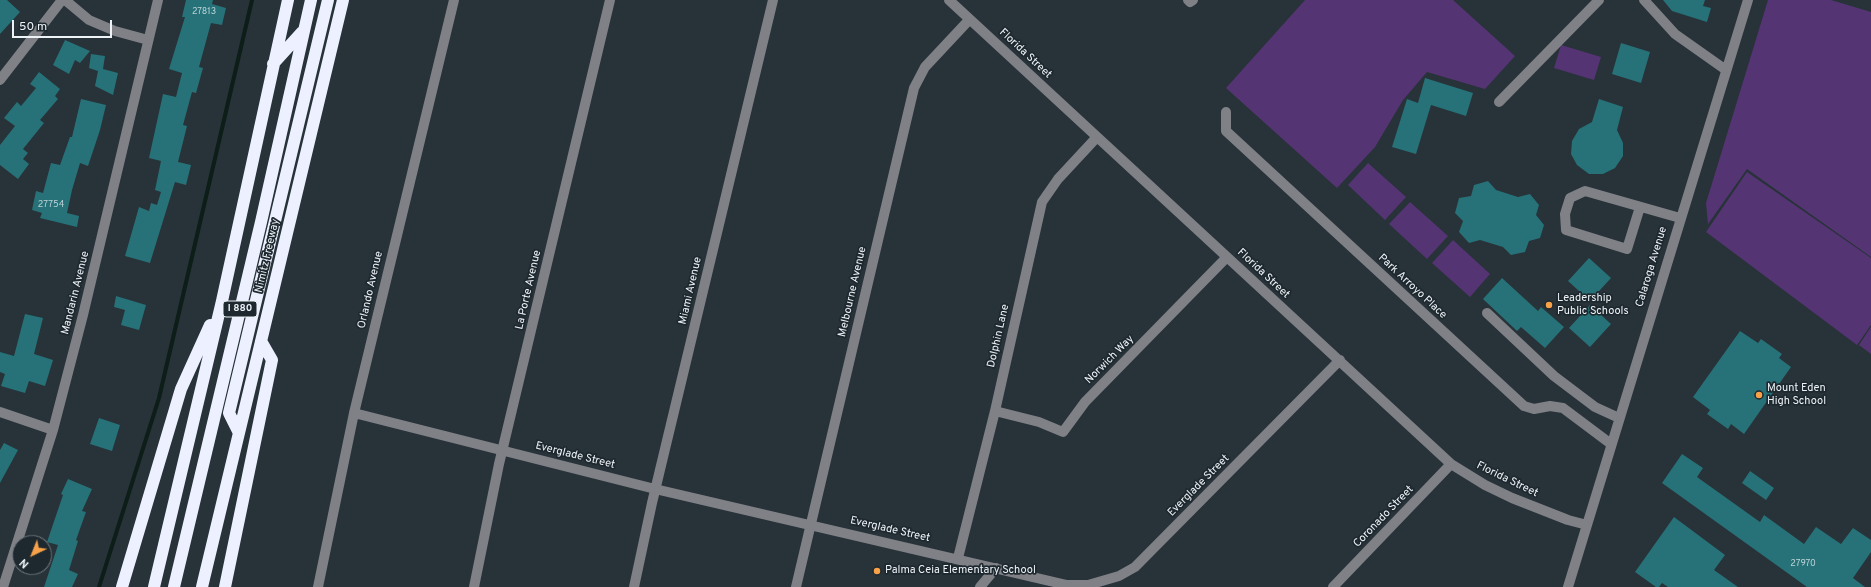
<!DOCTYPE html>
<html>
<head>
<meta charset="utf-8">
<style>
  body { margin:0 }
  #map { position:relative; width:1871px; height:587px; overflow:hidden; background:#283239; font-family:Overpass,sans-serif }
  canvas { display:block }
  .north { position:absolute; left:12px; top:535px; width:40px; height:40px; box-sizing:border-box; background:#1e282f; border:1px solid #71797f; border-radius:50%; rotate:223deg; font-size:11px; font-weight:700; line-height:16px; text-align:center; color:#edf3f7 }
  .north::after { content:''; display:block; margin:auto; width:14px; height:18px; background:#f7a148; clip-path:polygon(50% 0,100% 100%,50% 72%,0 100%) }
  .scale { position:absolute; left:12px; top:20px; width:100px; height:18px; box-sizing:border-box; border:2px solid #edf3f7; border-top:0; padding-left:5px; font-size:12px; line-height:14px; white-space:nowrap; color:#edf3f7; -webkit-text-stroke:3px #1e282f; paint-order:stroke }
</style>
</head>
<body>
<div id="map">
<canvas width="1871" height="587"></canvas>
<div class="north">N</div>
<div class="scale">50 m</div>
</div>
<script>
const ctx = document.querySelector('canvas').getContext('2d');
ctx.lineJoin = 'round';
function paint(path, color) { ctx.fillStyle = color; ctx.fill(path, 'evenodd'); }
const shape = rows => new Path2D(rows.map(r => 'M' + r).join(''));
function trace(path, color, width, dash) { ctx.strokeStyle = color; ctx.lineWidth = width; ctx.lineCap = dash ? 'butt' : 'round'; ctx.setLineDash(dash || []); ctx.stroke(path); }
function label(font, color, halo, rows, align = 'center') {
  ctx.font = font + ' Overpass,sans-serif'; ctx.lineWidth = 3.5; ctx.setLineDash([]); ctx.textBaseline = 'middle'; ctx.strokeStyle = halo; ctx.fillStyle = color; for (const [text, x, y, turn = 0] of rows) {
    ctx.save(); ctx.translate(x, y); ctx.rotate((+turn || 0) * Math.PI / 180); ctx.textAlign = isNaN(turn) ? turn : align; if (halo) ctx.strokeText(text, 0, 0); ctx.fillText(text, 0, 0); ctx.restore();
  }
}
paint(shape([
  [1305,0,1453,0,1515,56,1485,89,1427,72,1403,100,1375,147,1337,188,1226,88],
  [1768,0,1831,0,1871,12,1871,257,1747,169,1708,224,1706,203],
  [1561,45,1601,57,1594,80,1554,68],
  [1368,163,1406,197,1385,220,1348,185],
  [1747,172,1871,258,1871,325,1857,345,1706,232],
  [1410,202,1448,236,1427,259,1389,224],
  [1453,240,1490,274,1470,297,1432,263],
  [1871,327,1871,354,1859,345]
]), '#553473');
trace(shape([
  [99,587,159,398,252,0]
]), '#0d1d17', 4);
paint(shape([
  [0,0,7,0,20,12,0,34],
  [186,0,213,0,212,4,226,8,222,25,211,23,199,67,203,68,196,93,192,92,183,125,187,126,178,162,191,165,186,185,175,182,150,263,125,256,139,207,149,211,151,203,157,205,161,192,155,190,161,161,149,158,163,94,176,97,182,73,169,69,185,17,182,17],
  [1663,0,1705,0,1703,6,1711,8,1707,22,1672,11],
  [65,40,90,51,80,63,75,60,69,74,53,65],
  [1621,43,1650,52,1641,83,1612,74],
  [91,54,105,56,103,69,118,73,113,95,95,86,98,71,89,68],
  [39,72,60,89,55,96,58,99,40,120,44,123,23,149,28,153,23,159,29,164,18,179,0,165,0,145,15,126,4,118,17,102,21,106,36,88,30,84],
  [1425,78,1473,93,1466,116,1431,105,1416,154,1392,147,1407,99,1418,103],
  [81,99,106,105,100,130,88,166,80,163,72,190,67,213,79,216,77,227,40,218,42,213,32,210,36,191,43,193,51,163,60,165,70,137,72,137],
  [1599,99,1623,107,1617,130,1623,143,1623,156,1615,168,1603,174,1589,174,1577,165,1571,154,1572,141,1579,129,1592,122],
  [1488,181,1496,190,1518,197,1530,194,1539,205,1536,215,1544,225,1540,238,1529,241,1525,252,1511,255,1503,247,1480,240,1469,243,1459,232,1463,221,1455,213,1459,198,1471,196,1474,185],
  [1589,258,1611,278,1590,301,1568,281],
  [1502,278,1538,311,1541,307,1564,327,1545,348,1521,327,1517,331,1483,299],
  [116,296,146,305,139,330,121,325,125,310,114,307],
  [1590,305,1611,324,1590,347,1569,328],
  [25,314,43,318,34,354,53,360,45,386,29,381,25,393,1,386,5,374,0,372,0,352,14,356],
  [1740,331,1758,343,1761,339,1782,354,1779,358,1791,367,1744,434,1731,424,1728,429,1707,414,1710,410,1693,397],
  [99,418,120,425,112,451,90,444],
  [4,443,18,450,0,483,0,450],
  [1682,454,1703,468,1697,477,1760,522,1764,515,1804,544,1816,527,1841,544,1853,528,1871,540,1871,552,1853,578,1865,587,1807,587,1662,483],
  [1750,471,1774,488,1766,500,1742,483],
  [68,479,92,489,82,511,86,512,76,540,78,541,69,570,78,574,72,587,44,587,58,545,47,542,63,495,61,494],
  [1674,517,1725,555,1714,570,1738,587,1668,587,1662,583,1659,587,1656,587,1635,572]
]), '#267278');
trace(shape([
  [65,0,89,20,115,31,148,40],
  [949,0,1451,464,1485,485,1512,498,1568,520,1587,525],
  [1188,0,1190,2,1193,0],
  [1644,0,1675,34,1726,70],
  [0,80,62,0],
  [1499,102,1599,0],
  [1226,112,1226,131,1524,406,1534,409,1550,406,1563,408,1611,444],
  [1640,207,1627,249,1566,230,1565,214,1570,198,1585,191,1680,218],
  [1487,313,1554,376,1595,407,1619,418],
  [995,411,1039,422,1063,432,1085,402,1227,257],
  [0,412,53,430],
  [354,413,655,489,1067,585,1088,585,1119,576,1135,567,1340,360],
  [958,558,995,411,1042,202,1058,179,1097,137],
  [3,587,53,430,83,315,158,0],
  [318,587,354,413,454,0],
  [474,587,499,464,610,0],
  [634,587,652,503,773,0],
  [796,587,914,88,925,67,969,20],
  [980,587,996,568],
  [1333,587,1451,464],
  [1568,587,1748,0]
]), '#7f8186', 10);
trace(shape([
  [273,64,302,32],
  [239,433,229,413,328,0],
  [122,587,181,389,210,325],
  [154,587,222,301,288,0],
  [174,587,261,222,311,0],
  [202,587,343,0],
  [225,587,272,360,261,341]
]), '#edf1ff', 12);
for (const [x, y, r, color] of [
  [1549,305,4,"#f7a148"],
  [1759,395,4,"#f7a148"],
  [877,571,4,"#f7a148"]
]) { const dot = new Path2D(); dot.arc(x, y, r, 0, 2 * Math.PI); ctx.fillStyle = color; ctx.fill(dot); trace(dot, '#1e282f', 1.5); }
label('9px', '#bbd3d7', null, [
  ["27813",204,12],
  ["27754",51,205],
  ["27970",1803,564]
]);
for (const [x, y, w] of [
  [240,309,34]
]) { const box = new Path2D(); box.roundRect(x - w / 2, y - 8, w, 16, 3); ctx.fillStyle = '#1e282f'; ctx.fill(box); trace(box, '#edf3f7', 1); }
label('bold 10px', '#edf3f7', null, [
  ["I 880",240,309]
]);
label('11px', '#edf3f7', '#1e282f', [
  ["Florida Street",1025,54,43],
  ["Nimitz Freeway",268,256,-77],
  ["Calaroga Avenue",1652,267,-73],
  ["Florida Street",1263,274,43],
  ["Park Arroyo Place",1412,287,43],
  ["Orlando Avenue",371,290,-77],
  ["La Porte Avenue",529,290,-77],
  ["Miami Avenue",691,291,-77],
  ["Melbourne Avenue",853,292,-77],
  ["Mandarin Avenue",76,293,-76],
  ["Dolphin Lane",999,336,-77],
  ["Norwich Way",1110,360,-45],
  ["Everglade Street",575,456,14],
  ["Florida Street",1507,480,26],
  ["Everglade Street",1199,486,-45],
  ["Coronado Street",1384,517,-46],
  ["Everglade Street",890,530,13]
]);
label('11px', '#edf3f7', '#1e282f', [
  ["Leadership",1557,299],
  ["Public Schools",1557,312],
  ["Mount Eden",1767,389],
  ["High School",1767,402],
  ["Palma Ceia Elementary School",885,571]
], 'left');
</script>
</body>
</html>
